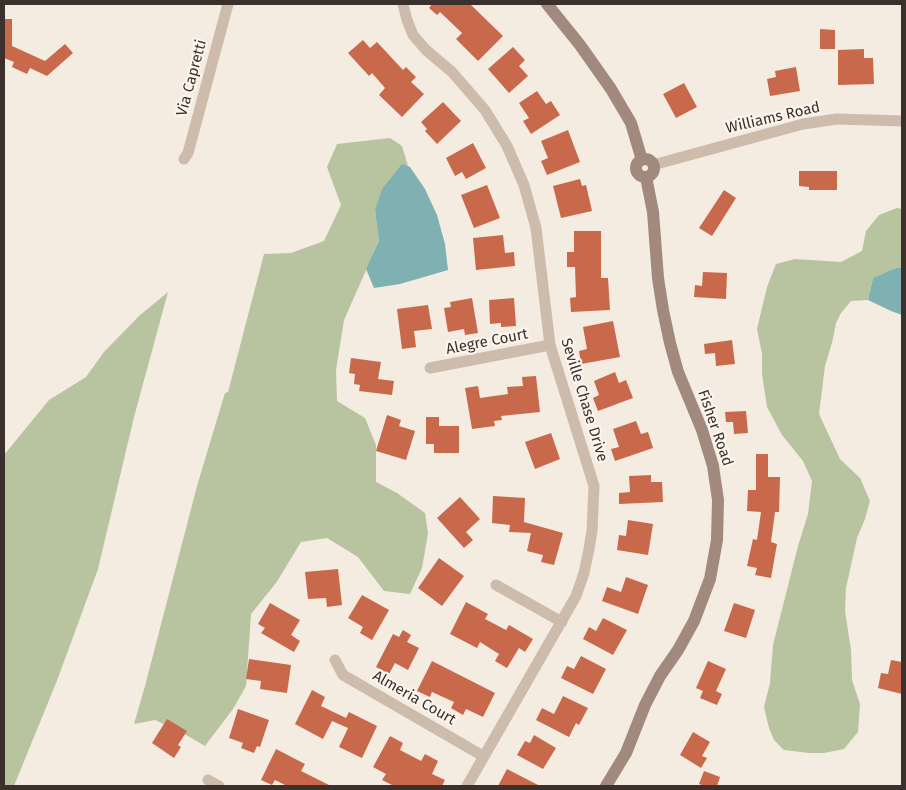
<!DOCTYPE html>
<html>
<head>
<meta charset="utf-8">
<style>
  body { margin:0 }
  #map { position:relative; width:906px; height:790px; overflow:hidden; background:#f4ebe1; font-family:"Fira Sans",sans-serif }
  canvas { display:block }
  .frame { position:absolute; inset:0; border:5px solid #3b302b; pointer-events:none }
</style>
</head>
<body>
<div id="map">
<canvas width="906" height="790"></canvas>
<div class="frame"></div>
</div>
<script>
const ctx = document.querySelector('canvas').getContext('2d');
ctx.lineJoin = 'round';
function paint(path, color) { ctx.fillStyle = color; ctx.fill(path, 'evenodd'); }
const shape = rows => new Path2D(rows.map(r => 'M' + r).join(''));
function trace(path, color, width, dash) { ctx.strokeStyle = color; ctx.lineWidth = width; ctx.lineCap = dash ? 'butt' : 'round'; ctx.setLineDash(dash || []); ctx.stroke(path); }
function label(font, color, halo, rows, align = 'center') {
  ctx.font = font + ' "Fira Sans",sans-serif'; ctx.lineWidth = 4.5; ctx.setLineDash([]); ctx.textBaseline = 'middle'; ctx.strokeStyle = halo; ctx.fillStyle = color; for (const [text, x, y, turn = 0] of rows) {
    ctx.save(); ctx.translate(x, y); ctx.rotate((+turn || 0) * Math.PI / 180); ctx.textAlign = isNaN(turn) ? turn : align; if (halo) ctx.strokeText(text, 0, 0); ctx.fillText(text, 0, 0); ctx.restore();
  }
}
paint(shape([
  [390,138,402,146,408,166,402,165,375,210,379,241,344,320,336,370,337,401,365,418,376,445,376,482,397,493,425,513,428,533,422,568,410,594,384,591,358,557,327,538,301,542,276,583,251,614,246,686,233,709,205,746,181,732,155,720,134,724,145,686,197,486,225,393,228,392,264,254,291,253,324,241,341,205,327,167,337,144],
  [897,208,902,209,902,267,893,269,873,278,868,300,851,301,841,313,836,323,832,343,825,366,819,414,840,459,860,478,870,501,865,519,857,538,846,588,845,611,851,650,852,680,860,704,858,732,844,749,824,753,809,753,784,750,774,740,769,728,764,707,770,683,773,645,798,546,808,514,812,481,803,461,782,435,767,407,762,374,762,354,757,329,767,287,776,264,795,259,841,262,862,251,866,231,879,215],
  [168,292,134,417,98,569,58,678,14,786,4,786,4,455,49,400,86,377,104,352,139,316]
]), '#b8c4a0');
paint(shape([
  [402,164,410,167,425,189,437,215,445,244,448,270,400,284,374,288,366,269,379,241,375,210,382,189],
  [902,267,902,315,891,311,868,300,873,278,893,269]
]), '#7fb0b2');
paint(shape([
  [432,4,470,4,503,36,478,61,456,39,462,33,440,12,437,15,429,8],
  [4,19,12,19,12,46,45,61,65,44,73,53,47,76,30,68,27,74,12,67,14,62,4,58],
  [820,29,835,30,835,49,820,49],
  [363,40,370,48,377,42,403,70,406,67,416,77,411,82,424,94,402,117,379,95,385,88,372,73,369,76,348,53],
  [513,47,525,60,519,66,528,76,509,93,488,69],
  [864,49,864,58,873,58,874,84,838,85,838,50],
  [796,67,800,91,770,96,767,79,776,77,775,71],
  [684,83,697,107,676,118,663,94],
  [537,91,546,104,551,101,560,115,531,134,523,121,529,118,519,103],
  [443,102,461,121,437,144,425,131,427,129,421,122],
  [568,130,580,162,547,175,541,161,548,158,541,141],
  [473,143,486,168,466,179,462,172,455,176,446,158],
  [799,171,837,171,837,190,809,190,809,187,799,186],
  [580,179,582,186,586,185,592,211,561,218,553,186],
  [487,185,500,218,474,228,461,195],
  [724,190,736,198,712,236,699,228],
  [574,231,601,231,601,278,608,278,610,310,571,312,570,298,576,297,575,267,567,267,567,252,574,252],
  [503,235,505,253,514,252,515,266,476,270,473,238],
  [703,272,727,273,726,299,694,297,695,285,702,286],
  [472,298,478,333,465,335,464,329,448,332,444,308,451,307,450,302],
  [514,298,516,326,501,327,501,323,490,324,489,300],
  [428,305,432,329,414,331,416,347,402,349,397,309],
  [613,321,620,357,581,364,579,351,587,349,583,327],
  [732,340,735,364,716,366,715,353,705,354,704,344],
  [351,358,381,362,378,379,394,381,392,395,359,391,360,385,354,384,355,374,349,373],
  [615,372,619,383,626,380,633,398,598,411,593,398,599,395,594,381],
  [536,376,540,412,501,416,502,420,494,421,495,426,472,429,465,388,478,386,480,398,508,394,507,387,523,386,522,377],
  [746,411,748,433,734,434,733,422,726,422,725,412],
  [387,415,401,420,399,426,415,431,406,460,376,451],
  [426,417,439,417,439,426,459,426,459,453,434,453,434,444,426,444],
  [636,421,641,434,648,432,653,448,615,461,611,449,619,447,613,429],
  [551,433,560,459,535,469,525,442],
  [756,454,768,454,768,477,780,477,779,512,775,512,771,542,777,544,771,578,755,575,757,568,747,566,753,539,757,540,761,512,747,511,748,490,756,490],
  [651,475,651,482,662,482,663,502,619,504,619,493,630,492,629,476],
  [493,496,525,498,524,522,563,533,554,565,541,562,543,555,527,551,531,533,509,532,510,525,492,523],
  [460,497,480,519,466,532,473,540,464,548,437,518],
  [628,520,653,524,648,555,617,550,619,535,626,536],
  [439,558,464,576,442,606,418,588],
  [338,569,342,605,327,607,326,598,308,599,305,572],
  [626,577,648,585,638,614,602,601,607,587,621,592],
  [362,595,389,610,372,640,360,633,363,627,348,618],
  [466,602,488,614,485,619,506,630,509,625,533,639,525,652,519,648,507,668,495,661,499,654,480,642,477,648,450,634],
  [270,603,300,620,291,635,300,641,294,652,261,633,265,628,258,624],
  [734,603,755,610,746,638,724,631],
  [603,618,627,630,613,655,583,639,589,627,596,631],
  [403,630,411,635,407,642,419,648,408,670,395,663,389,674,376,667,393,634,399,637],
  [581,656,606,669,593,694,561,678,567,666,574,669],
  [249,659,291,665,287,693,260,689,261,681,246,679],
  [891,660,902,662,902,694,878,688,881,673,888,674],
  [432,661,495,693,483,717,466,709,463,715,451,708,454,702,432,692,430,697,417,691],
  [708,661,726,669,716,691,722,694,717,705,700,698,703,691,696,688],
  [312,690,325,697,321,706,346,718,349,712,377,726,362,758,339,747,348,728,332,721,323,739,295,724],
  [563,696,588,708,579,725,576,723,569,737,536,720,542,708,554,714],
  [238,709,269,720,260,747,257,746,254,753,241,748,243,743,229,738],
  [167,719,187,731,178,745,181,747,174,758,152,743],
  [693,732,710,742,702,756,707,758,701,768,680,755],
  [534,735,556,748,543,769,517,755,525,741,530,743],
  [390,736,403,743,400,750,421,761,425,754,438,761,432,774,445,780,442,786,394,786,382,780,386,774,373,767],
  [276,749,305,764,301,771,331,786,287,786,275,780,272,785,261,780],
  [507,769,540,786,498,786],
  [704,771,720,777,717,786,705,786,699,784]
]), '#c8694b');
trace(shape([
  [403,4,407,20,413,35,426,50,452,72,485,110,507,146,524,185,536,228,550,345,594,486,592,531,589,549,584,573,576,596,467,786],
  [184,159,188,153,228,4],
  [653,165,803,124,837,119,902,121],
  [430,368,550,345],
  [496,585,562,622],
  [335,660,343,675,483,756],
  [208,780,219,786]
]), '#cdbbac', 11);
trace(shape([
  [547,4,580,45,611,89,631,123,642,160],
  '636 168a9 9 0 1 1 18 0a9 9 0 1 1-18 0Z',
  [606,786,626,753,645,705,660,676,678,650,694,621,710,579,717,540,718,500,713,466,702,430,678,372,670,343,663,310,658,278,653,212,646,177]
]), '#a18a7d', 12);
label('15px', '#3b302b', '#fbf5ee', [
  ["Via Capretti",192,78,-75],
  ["Williams Road",773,118,-13],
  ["Alegre Court",487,342,-11],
  ["Seville Chase Drive",584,400,73],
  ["Fisher Road",715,428,71],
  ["Almeria Court",414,698,30]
]);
</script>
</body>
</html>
